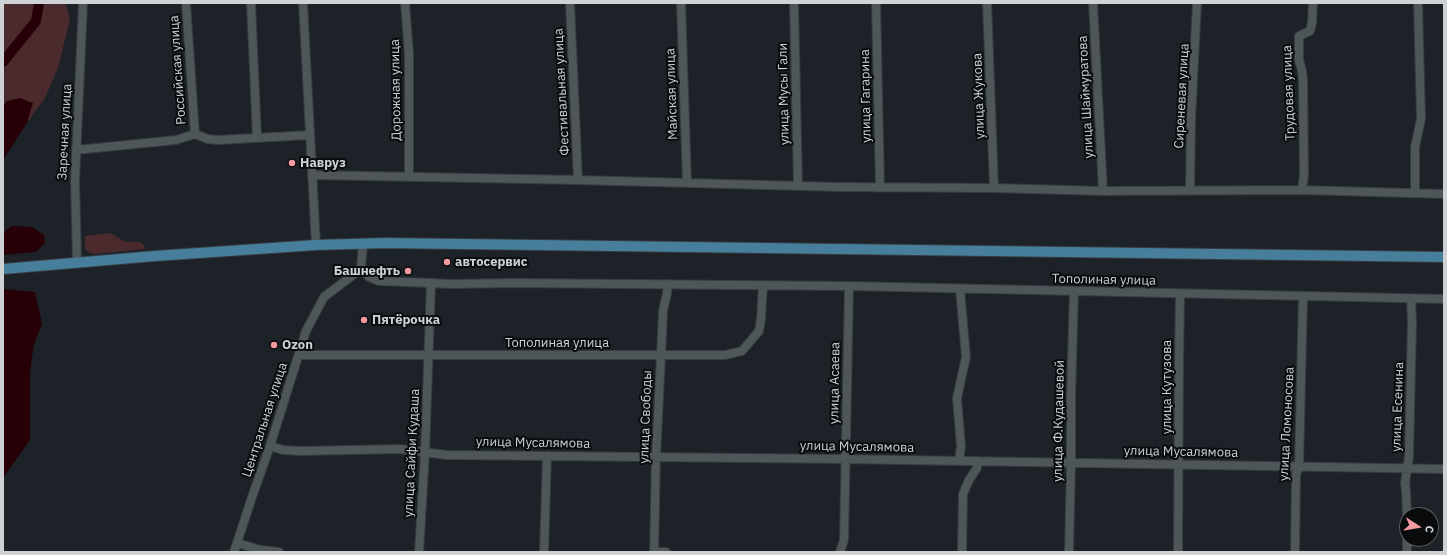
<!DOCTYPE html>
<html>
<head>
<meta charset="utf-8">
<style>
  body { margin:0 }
  #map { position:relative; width:1447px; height:555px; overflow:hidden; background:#1c2227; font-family:"IBM Plex Sans",sans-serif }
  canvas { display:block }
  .frame { position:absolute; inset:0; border:4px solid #ced2d5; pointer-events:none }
  .north { position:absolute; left:1399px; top:507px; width:40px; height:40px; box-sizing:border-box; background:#090b0d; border:1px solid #585b5d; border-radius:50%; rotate:102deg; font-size:11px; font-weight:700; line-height:16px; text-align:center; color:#ced2d5 }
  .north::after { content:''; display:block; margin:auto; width:14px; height:18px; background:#f49aa0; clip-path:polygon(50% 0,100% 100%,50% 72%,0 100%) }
</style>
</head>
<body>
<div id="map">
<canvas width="1447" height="555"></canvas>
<div class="frame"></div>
<div class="north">С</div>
</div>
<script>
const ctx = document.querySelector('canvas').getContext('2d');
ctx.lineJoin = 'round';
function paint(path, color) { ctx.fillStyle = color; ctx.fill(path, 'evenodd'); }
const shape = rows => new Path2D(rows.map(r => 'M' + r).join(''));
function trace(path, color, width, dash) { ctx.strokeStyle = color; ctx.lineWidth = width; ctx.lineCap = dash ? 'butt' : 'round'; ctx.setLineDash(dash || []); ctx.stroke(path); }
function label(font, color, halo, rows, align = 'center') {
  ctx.font = font + ' "IBM Plex Sans",sans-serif'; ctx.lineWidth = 4; ctx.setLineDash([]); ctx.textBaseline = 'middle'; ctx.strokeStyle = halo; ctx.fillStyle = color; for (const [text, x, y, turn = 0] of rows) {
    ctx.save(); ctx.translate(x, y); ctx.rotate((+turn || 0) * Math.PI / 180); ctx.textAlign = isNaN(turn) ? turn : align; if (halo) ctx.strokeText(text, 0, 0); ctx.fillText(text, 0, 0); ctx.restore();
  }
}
paint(shape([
  [3,3,66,3,70,19,58,68,45,98,27,123,32,103,8,101,3,106],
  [110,233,126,242,140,242,144,245,145,249,93,254,87,251,85,248,85,236]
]), '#4a2a2c');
paint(shape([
  [20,98,33,103,27,123,3,160,3,106,7,101],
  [12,226,32,227,44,235,45,243,36,252,3,255,3,233],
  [3,289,35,292,42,324,34,344,30,372,30,440,3,478]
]), '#260006');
trace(shape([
  [3,62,36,21,39,3]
]), '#260006', 10);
const minor = shape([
  [186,3,195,134],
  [251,3,257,138],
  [303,3,316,245],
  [405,3,409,54,409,176],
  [570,3,578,180],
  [681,3,687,183],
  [794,3,798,185],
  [876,3,880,188],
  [987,3,994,188],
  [1093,3,1103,191],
  [195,134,208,139,218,140,310,135],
  [76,150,176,140,195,134],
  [312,175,578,180,839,187,994,188,1103,191,1302,190,1444,194],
  [1190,190,1191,119,1197,3],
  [1302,190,1304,175,1303,80,1302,71,1299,60,1299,36,1310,31,1312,23,1313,3],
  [1415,193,1415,147,1421,119,1418,3],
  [77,262,75,181,83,3],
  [361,269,369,277,379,281,431,283,425,453,419,552],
  [431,283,450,284,515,283,849,286,1444,299],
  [299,355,725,355,742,351,759,331,761,319,763,285],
  [270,446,283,450,301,451,400,449,447,455,845,459,1444,469],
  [959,460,961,447,957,398,966,357,960,289],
  [1407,515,1406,491,1405,483,1409,456,1412,322,1411,299],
  [237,543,261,550,279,552],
  [234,552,252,497,270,446,306,331,324,297,361,269,363,244],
  [544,552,547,456],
  [654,552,656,457,661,355,663,311,667,293,668,284],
  [657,552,666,552],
  [840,552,844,540,849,286],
  [962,552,963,494,969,480,977,468,977,461],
  [1069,552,1071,462,1071,396,1074,291],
  [1178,552,1179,363,1180,294],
  [1295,552,1296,475,1299,466,1303,296],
  [1407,552,1407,539]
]);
const major = shape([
  [3,269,155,256,316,245,385,243,1444,257]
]);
trace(minor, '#363c3f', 10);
trace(major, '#363c3f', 12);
trace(minor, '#4e565a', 8);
trace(major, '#477e9b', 10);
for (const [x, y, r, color] of [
  [292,163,4,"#f49aa0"],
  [447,262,4,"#f49aa0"],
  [408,271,4,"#f49aa0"],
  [364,320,4,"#f49aa0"],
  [274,345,4,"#f49aa0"]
]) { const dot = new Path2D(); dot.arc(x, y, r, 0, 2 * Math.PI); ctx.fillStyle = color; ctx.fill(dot); trace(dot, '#090b0d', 1.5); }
label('13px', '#ced2d5', '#090b0d', [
  ["Российская улица",178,70,-94],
  ["Дорожная улица",396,90,-91],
  ["Фестивальная улица",562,92,-93],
  ["Трудовая улица",1289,93,-92],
  ["Майская улица",672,94,-92],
  ["улица Мусы Гали",784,94,-91],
  ["улица Гагарина",866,96,-91],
  ["улица Жукова",979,96,-92],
  ["Сиреневая улица",1182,96,-87],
  ["улица Шаймуратова",1086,97,-93],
  ["Заречная улица",65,132,-87],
  ["Тополиная улица",1104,280,1],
  ["Тополиная улица",557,343],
  ["улица Асаева",835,383,-89],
  ["улица Кутузова",1167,387,-90],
  ["улица Есенина",1398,407,-88],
  ["улица Свободы",646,417,-88],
  ["Центральная улица",265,420,-72],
  ["улица Ф.Кудашевой",1059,421,-89],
  ["улица Ломоносова",1287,424,-87],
  ["улица Мусалямова",533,443,1],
  ["улица Мусалямова",857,447,1],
  ["улица Мусалямова",1181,452,1],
  ["улица Сайфи Кудаша",412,453,-87]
]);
label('bold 13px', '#ced2d5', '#090b0d', [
  ["Навруз",300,163],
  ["автосервис",455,262],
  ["Башнефть",400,271,"right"],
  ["Пятёрочка",372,320],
  ["Ozon",282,345]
], 'left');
</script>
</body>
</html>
